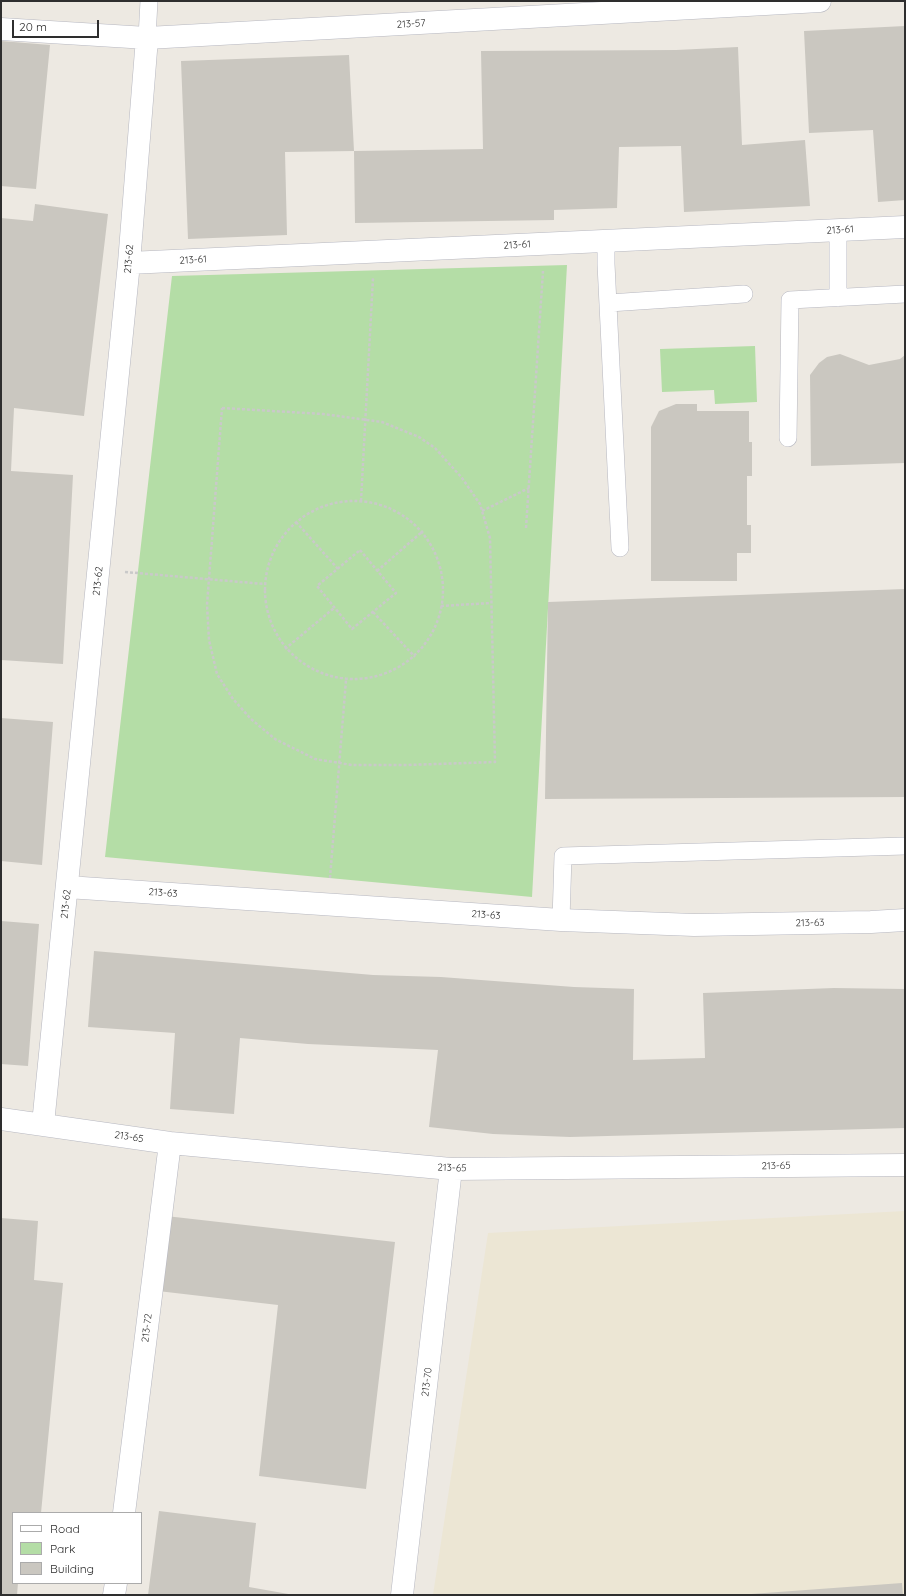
<!DOCTYPE html>
<html>
<head>
<meta charset="utf-8">
<style>
  body { margin:0 }
  #map { position:relative; width:906px; height:1596px; overflow:hidden; background:#ede9e2; font-family:Quicksand,sans-serif }
  canvas { display:block }
  .frame { position:absolute; inset:0; border:2px solid #2e2e2e; pointer-events:none }
  .legend { position:absolute; left:12px; top:1512px; width:130px; height:72px; box-sizing:border-box; background:#fff; border:1px solid #ababab; margin:0; padding:5px 7px; list-style:none; font-size:12px; color:#2e2e2e }
  .legend li { display:flex; align-items:center; gap:8px; height:20px }
  .legend b { width:20px; border:1px solid #ababab }
  .scale { position:absolute; left:12px; top:20px; width:87px; height:18px; box-sizing:border-box; border:2px solid #2e2e2e; border-top:0; padding-left:5px; font-size:12px; line-height:14px; white-space:nowrap; color:#2e2e2e; -webkit-text-stroke:3px #fff; paint-order:stroke }
</style>
</head>
<body>
<div id="map">
<canvas width="906" height="1596"></canvas>
<div class="frame"></div>
<ul class="legend">
<li><b style="height:5px;background:#fff"></b>Road</li>
<li><b style="height:11px;background:#b4dda6"></b>Park</li>
<li><b style="height:11px;background:#cac7c0"></b>Building</li>
</ul>
<div class="scale">20 m</div>
</div>
<script>
const ctx = document.querySelector('canvas').getContext('2d');
ctx.lineJoin = 'round';
function paint(path, color) { ctx.fillStyle = color; ctx.fill(path, 'evenodd'); }
const shape = rows => new Path2D(rows.map(r => 'M' + r).join(''));
function trace(path, color, width, dash) { ctx.strokeStyle = color; ctx.lineWidth = width; ctx.lineCap = dash ? 'butt' : 'round'; ctx.setLineDash(dash || []); ctx.stroke(path); }
function label(font, color, halo, rows, align = 'center') {
  ctx.font = font + ' Quicksand,sans-serif'; ctx.lineWidth = 3; ctx.setLineDash([]); ctx.textBaseline = 'middle'; ctx.strokeStyle = halo; ctx.fillStyle = color; for (const [text, x, y, turn = 0] of rows) {
    ctx.save(); ctx.translate(x, y); ctx.rotate((+turn || 0) * Math.PI / 180); ctx.textAlign = isNaN(turn) ? turn : align; if (halo) ctx.strokeText(text, 0, 0); ctx.fillText(text, 0, 0); ctx.restore();
  }
}
paint(shape([
  [905,1211,905,1595,433,1595,488,1233]
]), '#ece6d4');
paint(shape([
  [567,265,532,897,105,857,172,276],
  [755,346,757,402,715,404,714,390,662,392,660,349]
]), '#b4dda6');
paint(shape([
  [905,26,905,200,878,202,873,130,809,133,804,31],
  [1,41,50,45,36,189,1,186],
  [738,47,742,145,805,140,810,206,684,212,681,146,619,147,617,208,554,210,554,220,355,223,354,151,483,149,481,51,676,50],
  [349,55,354,151,285,152,287,235,188,239,181,61],
  [35,204,108,214,84,416,14,408,11,471,73,475,63,664,1,660,1,218,33,221],
  [840,354,869,365,900,359,905,355,905,463,811,466,810,375,819,363,827,357],
  [676,404,697,404,697,411,749,411,749,442,752,442,752,476,747,476,747,525,751,525,751,553,737,553,737,581,651,581,651,427,659,411],
  [905,589,905,797,545,799,548,602],
  [1,718,53,722,42,865,1,861],
  [1,921,39,924,28,1066,1,1064],
  [94,951,373,975,441,977,574,987,634,989,633,1060,705,1058,703,993,834,988,905,989,905,1128,570,1137,493,1134,429,1127,438,1050,308,1044,240,1038,234,1114,170,1109,175,1033,88,1027],
  [166,1216,395,1242,366,1489,259,1476,278,1305,158,1291],
  [1,1218,38,1221,34,1280,63,1283,41,1513,13,1513,13,1583,18,1583,17,1595,1,1595],
  [159,1511,256,1523,249,1587,294,1595,148,1595],
  [902,1583,903,1595,751,1595,751,1594]
]), '#cac7c0');
const service = shape([
  [147,38,149,1],
  [838,230,838,298],
  [606,241,606,264,620,548],
  [609,303,744,294],
  [788,438,790,300,905,294],
  [561,920,563,856,905,846]
]);
const minor = shape([
  [1,29,147,38,820,1],
  [129,263,905,227],
  [67,887,561,920,694,925,871,922,905,920],
  [1,1119,170,1143,451,1169,905,1165],
  [43,1124,129,263,147,38],
  [124,1513,170,1143],
  [114,1595,116,1583],
  [402,1595,451,1169]
]);
trace(service, '#b6b7c0', 18);
trace(minor, '#b6b7c0', 23);
trace(shape([
  [222,408,323,414,382,422,419,437,435,448,462,478,480,504,490,538,495,762,407,765,352,765,315,759,275,739,251,719,233,699,217,674,209,640,207,605,222,408],
  '265 590a89 89 0 1 1 178 0a89 89 0 1 1-178 0Z',
  [361,501,373,278],
  [482,511,529,488],
  [296,522,338,569],
  [526,528,543,271],
  [360,550,396,593,352,629,317,586,360,550],
  [377,571,423,531],
  [125,572,264,584],
  [441,606,491,603],
  [373,612,415,657],
  [285,649,334,608],
  [330,878,346,680]
]), '#c9c9c9', 2.5, [3, 2]);
trace(service, '#fff', 17);
trace(minor, '#fff', 22);
label('10px', '#2e2e2e', '#fff', [
  ["213-57",411,24,-3],
  ["213-61",840,230,-3],
  ["213-61",517,245,-3],
  ["213-62",129,259,-85],
  ["213-61",193,260,-3],
  ["213-62",98,581,-84],
  ["213-63",163,893,4],
  ["213-62",66,904,-84],
  ["213-63",486,915,4],
  ["213-63",810,923,-1],
  ["213-65",129,1137,9],
  ["213-65",776,1166,-1],
  ["213-65",452,1168,2],
  ["213-72",147,1328,-83],
  ["213-70",427,1382,-83]
]);
</script>
</body>
</html>
